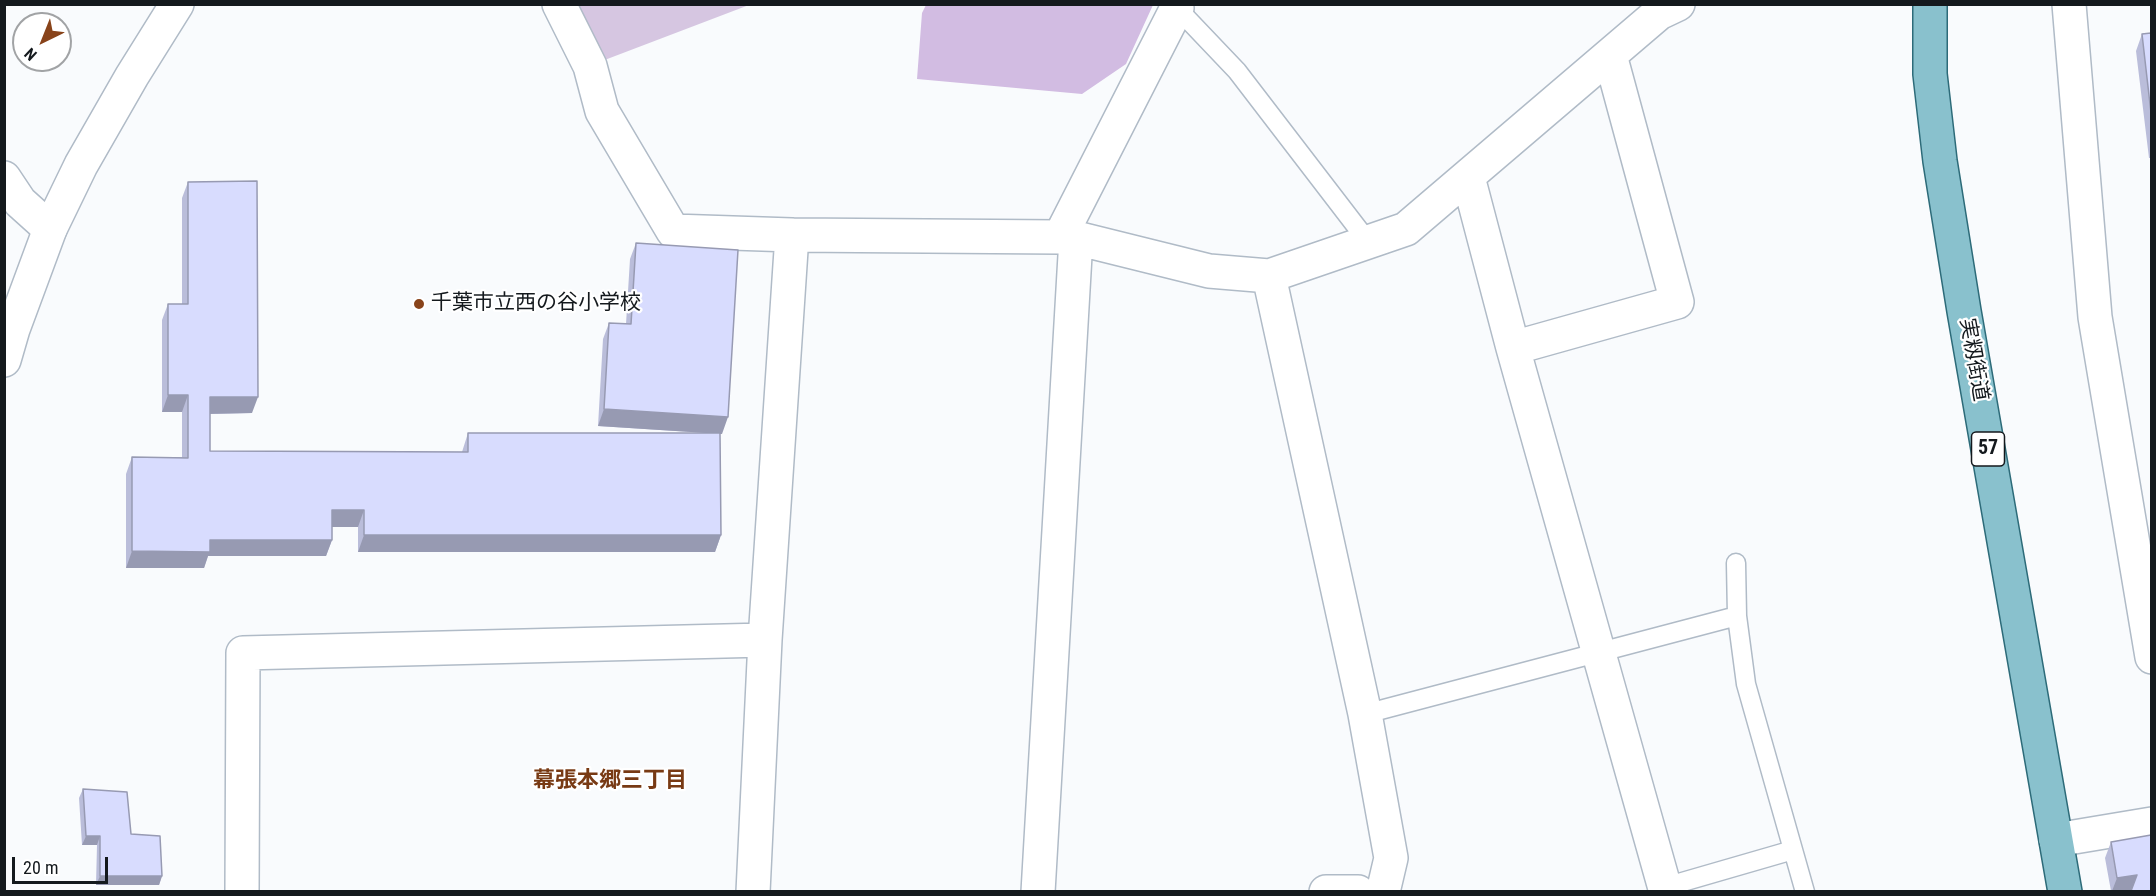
<!DOCTYPE html>
<html>
<head>
<meta charset="utf-8">
<style>
  body { margin:0 }
  #map { position:relative; width:2156px; height:896px; overflow:hidden; background:#f9fbfd; font-family:"Roboto Condensed",sans-serif }
  canvas { display:block }
  .frame { position:absolute; inset:0; border:6px solid #14191d; pointer-events:none }
  .north { position:absolute; left:12px; top:12px; width:60px; height:60px; box-sizing:border-box; background:#fff; border:2px solid #a1a3a5; border-radius:50%; rotate:223deg; font-size:16px; font-weight:700; line-height:24px; text-align:center; color:#14191d }
  .north::after { content:''; display:block; margin:auto; width:21px; height:27px; background:#88431a; clip-path:polygon(50% 0,100% 100%,50% 72%,0 100%) }
  .scale { position:absolute; left:12px; top:857px; width:96px; height:27px; box-sizing:border-box; border:3px solid #14191d; border-top:0; padding-left:8px; font-size:18px; line-height:21px; white-space:nowrap; color:#14191d; -webkit-text-stroke:4px #fff; paint-order:stroke }
</style>
</head>
<body>
<div id="map">
<canvas width="2156" height="896"></canvas>
<div class="frame"></div>
<div class="north">N</div>
<div class="scale">20 m</div>
</div>
<script>
const ctx = document.querySelector('canvas').getContext('2d');
ctx.lineJoin = 'round';
function paint(path, color) { ctx.fillStyle = color; ctx.fill(path, 'evenodd'); }
const shape = rows => new Path2D(rows.map(r => 'M' + r).join(''));
function trace(path, color, width, dash) { ctx.strokeStyle = color; ctx.lineWidth = width; ctx.lineCap = dash ? 'butt' : 'round'; ctx.setLineDash(dash || []); ctx.stroke(path); }
function label(font, color, halo, rows, align = 'center') {
  ctx.font = font + ' "Roboto Condensed","Noto Sans JP",sans-serif'; ctx.lineWidth = 4.5; ctx.setLineDash([]); ctx.textBaseline = 'middle'; ctx.strokeStyle = halo; ctx.fillStyle = color; for (const [text, x, y, turn = 0] of rows) {
    ctx.save(); ctx.translate(x, y); ctx.rotate((+turn || 0) * Math.PI / 180); ctx.textAlign = isNaN(turn) ? turn : align; if (halo) ctx.strokeText(text, 0, 0); ctx.fillText(text, 0, 0); ctx.restore();
  }
}
paint(shape([
  [574,5,749,5,602,61]
]), '#d6c6e1');
paint(shape([
  [926,5,926,4,1153,5,1126,64,1082,94,917,79,922,13]
]), '#d2bce2');
const lane = shape([
  [1179,4,1177,8,1237,71,1369,243],
  [1736,563,1737,616,1746,684,1805,892],
  [1365,714,1737,616],
  [1665,887,1793,850]
]);
const street = shape([
  [559,4,590,66,602,111,673,231,792,235,1060,237,1076,238,1209,271,1269,276,1406,229,1659,13,1678,4],
  [2069,4,2095,317,2152,657],
  [1468,177,1513,348,1666,892],
  [4,178,20,202,50,229],
  [1060,237,1177,8],
  [1269,276,1365,714,1391,858,1383,892],
  [1513,348,1677,302,1610,55],
  [2056,840,2152,824],
  [242,892,243,653,765,640],
  [753,892,765,640,792,235],
  [1038,892,1076,238]
]);
const secondary = shape([
  [4,360,13,329,50,229,81,165,132,76,177,4],
  [1326,892,1358,892]
]);
const primary = shape([
  [1930,4,1930,74,1940,161,1964,311,2065,892]
]);
trace(lane, '#b0bbc7', 21);
trace(street, '#b0bbc7', 36);
trace(secondary, '#b0bbc7', 36);
trace(primary, '#2d6b79', 36);
trace(lane, '#fff', 18);
trace(street, '#fff', 33);
trace(secondary, '#fff', 33);
trace(primary, '#89c1cd', 33);
paint(shape([
  [2151,33,2151,158,2149,158,2136,51,2142,34],
  [188,182,252,413,210,414,210,451,462,452,468,433,707,433,598,426,603,339,609,323,626,324,630,259,636,243,722,434,720,434,721,535,715,552,358,552,358,527,332,527,332,540,326,556,208,556,204,568,126,568,126,474,132,457,182,457,182,412,162,412,162,320,168,304,182,304,182,198],
  [83,789,131,834,162,876,159,885,96,885,97,845,82,845,79,798],
  [2111,842,2131,891,2111,891,2105,858]
]), '#babdda');
paint(shape([
  [168,395,188,395,182,412,162,412],
  [210,397,258,397,252,413,204,414],
  [604,409,728,417,722,434,598,426],
  [332,510,364,510,358,527,326,527],
  [364,535,721,535,715,552,358,552],
  [210,540,332,540,326,556,208,556,204,568,126,568,132,551],
  [86,836,100,836,97,845,82,845],
  [2137,875,2131,891,2112,891,2117,878],
  [100,876,162,876,159,885,96,885]
]), '#979ab2');
const building = shape([
  [2151,33,2151,113,2142,34,2151,33],
  [257,181,258,397,210,397,210,451,468,452,468,433,720,433,721,535,364,535,364,510,332,510,332,540,210,540,210,552,132,551,132,457,188,458,188,395,168,395,168,304,188,304,188,182,257,181],
  [636,243,738,250,728,417,604,409,609,323,631,324,636,243],
  [83,789,127,792,131,834,160,836,162,876,100,876,100,836,86,836,83,789],
  [2151,835,2151,891,2131,891,2137,875,2117,878,2111,842,2151,835]
]);
paint(building, '#d8dcfe');
trace(building, '#979ab2', 1.5);
for (const [x, y, r, color] of [
  [419,304,6,"#88431a"]
]) { const dot = new Path2D(); dot.arc(x, y, r, 0, 2 * Math.PI); ctx.fillStyle = color; ctx.fill(dot); trace(dot, '#fff', 2); }
for (const [x, y, w] of [
  [1988,449,33]
]) { const box = new Path2D(); box.roundRect(x - w / 2, y - 17, w, 34, 4.5); ctx.fillStyle = '#fff'; ctx.fill(box); trace(box, '#14191d', 1.5); }
label('bold 20px', '#14191d', null, [
  ["57",1988,449]
]);
label('21px', '#14191d', '#fff', [
  ["千葉市立西の谷小学校",431,304]
], 'left');
label('21px', '#14191d', '#fff', [
  ["実籾街道",1973,360,80]
]);
label('bold 22px', '#783a14', '#fff', [
  ["幕張本郷三丁目",610,781]
]);
</script>
</body>
</html>
